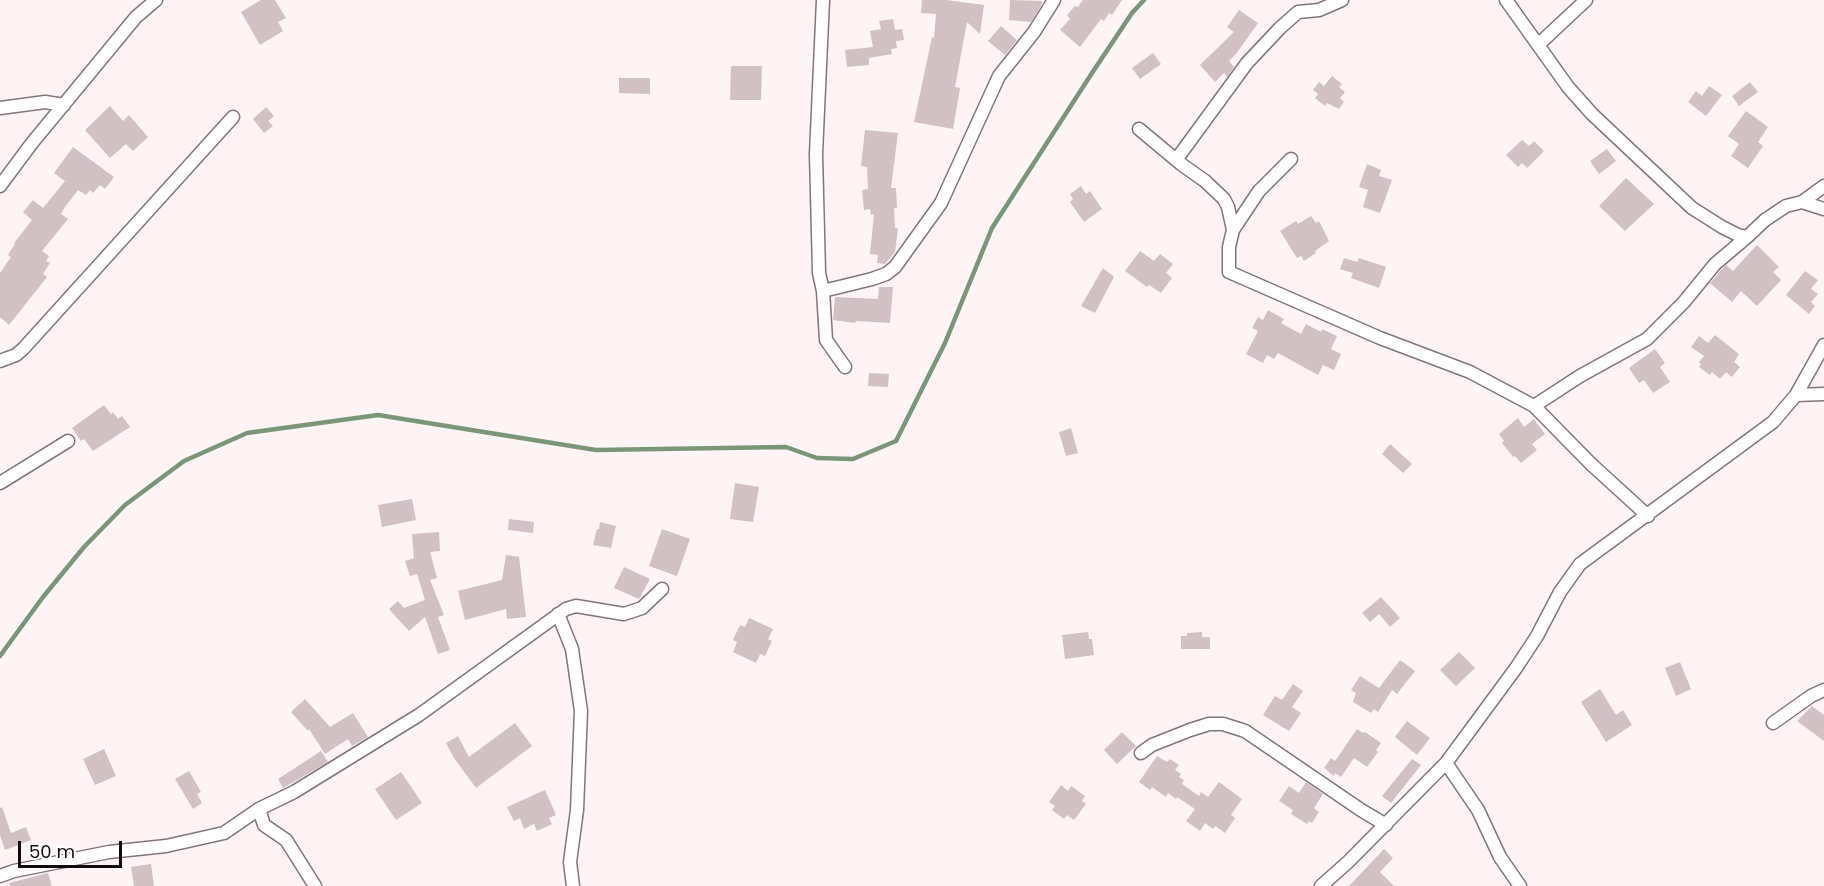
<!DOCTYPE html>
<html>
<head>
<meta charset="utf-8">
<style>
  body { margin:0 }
  #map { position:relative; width:1824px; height:886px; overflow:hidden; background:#fef3f5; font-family:Poppins,sans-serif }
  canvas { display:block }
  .scale { position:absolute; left:18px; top:841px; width:104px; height:27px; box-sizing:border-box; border:3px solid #100a0c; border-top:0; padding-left:8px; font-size:18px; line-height:21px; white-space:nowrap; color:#100a0c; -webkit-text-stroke:4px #fff; paint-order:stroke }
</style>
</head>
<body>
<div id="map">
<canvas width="1824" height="886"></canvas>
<div class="scale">50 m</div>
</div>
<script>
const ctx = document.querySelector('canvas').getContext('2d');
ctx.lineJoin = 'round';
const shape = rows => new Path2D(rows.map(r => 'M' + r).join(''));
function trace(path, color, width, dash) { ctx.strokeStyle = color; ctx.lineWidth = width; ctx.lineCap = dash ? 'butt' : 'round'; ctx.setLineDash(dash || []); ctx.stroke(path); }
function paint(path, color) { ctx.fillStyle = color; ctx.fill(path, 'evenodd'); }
trace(shape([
  [0,656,43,597,84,547,125,505,184,461,247,433,378,415,596,450,786,447,817,458,853,459,896,441,945,343,992,228,1092,73,1132,13,1144,0]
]), '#789779', 4.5);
paint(shape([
  [261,0,275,0,286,18,278,22,283,31,260,45,241,12],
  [922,0,946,0,984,5,980,34,967,22,955,87,960,88,953,129,914,122,932,37,934,38,936,14,921,13],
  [1010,0,1042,1,1042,4,1031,22,1009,20],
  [1083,0,1122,0,1112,15,1109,13,1104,21,1101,19,1080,47,1060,30,1070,19,1067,15,1075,6,1078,7],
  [1239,10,1258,23,1236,54,1229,61,1234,67,1227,77,1224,73,1215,82,1200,65,1234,32,1227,27],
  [893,19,895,30,902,29,904,40,896,41,897,48,891,49,892,54,869,58,869,65,847,67,845,50,873,47,870,31,881,29,879,21],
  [1001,26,1017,40,1005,55,988,41],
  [1153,53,1161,64,1140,79,1132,68],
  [731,66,762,66,761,100,730,100],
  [1332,76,1342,84,1339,87,1345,92,1340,98,1344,102,1339,109,1327,103,1325,106,1315,98,1318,94,1313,90,1319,82,1324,86],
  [619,78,650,78,650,94,619,93],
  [1750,82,1758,92,1739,106,1732,96],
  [1709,86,1722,95,1706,116,1688,102,1696,91,1702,96],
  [110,106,123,121,129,115,148,137,133,151,126,144,110,158,85,130],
  [266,107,274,116,268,121,273,126,264,133,253,119],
  [1746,111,1768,127,1758,142,1763,146,1748,168,1731,156,1739,144,1728,136],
  [865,130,898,133,891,188,896,188,897,208,894,208,895,228,898,228,895,252,885,264,877,263,878,255,870,254,874,214,871,215,870,209,864,210,862,190,868,189,867,167,861,166],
  [1522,140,1529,146,1534,141,1544,151,1527,168,1522,163,1518,167,1506,155],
  [73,147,114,177,105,189,100,185,93,193,90,190,86,195,78,190,65,207,61,214,68,219,42,251,49,256,46,261,50,263,43,274,47,277,9,325,0,317,0,273,11,257,8,255,15,244,14,243,32,220,23,212,33,200,43,208,65,181,54,173],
  [1607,149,1616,161,1599,174,1590,161],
  [1367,164,1381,170,1379,176,1392,180,1380,213,1363,207,1368,190,1359,187],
  [1626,178,1654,204,1625,231,1599,206],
  [1081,186,1086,194,1090,191,1102,209,1084,222,1070,202,1073,199,1070,194],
  [1311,216,1316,223,1319,221,1329,241,1315,251,1316,253,1304,261,1301,256,1297,258,1280,231,1296,221,1298,224],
  [1757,245,1779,267,1773,272,1781,280,1757,306,1741,291,1732,302,1710,283,1726,265,1733,271],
  [1140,251,1154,261,1160,254,1173,264,1166,273,1172,278,1161,293,1149,285,1147,287,1125,271],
  [1344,258,1357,262,1359,258,1386,267,1379,288,1351,278,1353,273,1340,269],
  [1103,268,1114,277,1095,313,1081,306],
  [1805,271,1818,280,1811,289,1818,294,1811,302,1815,306,1809,314,1786,295],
  [879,287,893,287,890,323,856,321,855,323,833,320,835,297,878,299],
  [1268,310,1284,319,1281,323,1301,334,1306,324,1321,332,1322,329,1337,336,1331,349,1341,354,1334,370,1323,365,1318,375,1278,353,1274,359,1267,355,1263,363,1246,354,1258,331,1252,328,1258,317,1263,320],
  [1715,335,1739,354,1734,362,1740,367,1732,377,1726,372,1720,379,1712,372,1710,375,1699,367,1701,364,1699,362,1704,356,1691,347,1699,336,1708,343],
  [1655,349,1665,363,1660,367,1670,382,1653,393,1644,380,1639,383,1629,368],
  [869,373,889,374,888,387,868,386],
  [104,405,111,414,113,412,118,419,122,416,130,427,93,451,84,439,81,441,72,428],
  [1518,418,1524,427,1534,419,1545,434,1532,444,1537,450,1521,463,1515,456,1513,457,1502,443,1504,441,1499,434],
  [1071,428,1078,453,1066,456,1059,432],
  [1390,444,1412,464,1403,473,1382,454],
  [735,483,759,487,753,522,730,519],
  [412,499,416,520,382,527,378,505],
  [509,519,534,522,533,533,508,530],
  [600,522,616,526,611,548,593,545,597,529,599,529],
  [662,529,690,539,677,576,649,566],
  [439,532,440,551,430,552,437,578,430,580,444,615,438,617,450,650,438,654,425,617,409,631,389,609,398,601,404,608,425,600,417,574,410,576,405,561,414,558,412,534],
  [506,555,519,557,526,617,507,619,506,609,465,620,458,591,502,580],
  [624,567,650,579,639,599,614,588],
  [1381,597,1400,618,1390,627,1379,614,1370,622,1362,613],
  [749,618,773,629,768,639,772,641,765,656,760,654,756,663,733,652,737,642,733,640,740,625,745,627],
  [1088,632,1089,639,1092,639,1094,655,1065,659,1062,635],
  [1202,632,1202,637,1210,637,1210,649,1181,649,1181,636,1187,636,1187,633],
  [1459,652,1475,668,1456,686,1440,670],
  [1400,660,1415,671,1397,694,1392,690,1378,712,1374,709,1371,713,1353,702,1356,693,1351,690,1360,676,1379,688],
  [1680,662,1691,689,1676,696,1665,668],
  [1293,684,1303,691,1292,707,1301,713,1289,731,1263,715,1275,696,1282,700],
  [1600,689,1616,715,1623,710,1632,725,1606,742,1581,702],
  [305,699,330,727,353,713,368,737,352,746,348,739,325,754,309,729,308,731,291,712],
  [1812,706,1824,715,1824,741,1797,721],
  [1407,721,1430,738,1417,755,1395,737],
  [515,723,532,746,476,788,454,758,446,743,458,736,469,757],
  [1357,729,1363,733,1365,732,1381,743,1376,750,1378,752,1367,767,1354,758,1341,777,1335,773,1334,776,1324,768,1331,758,1335,761],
  [1122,732,1136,746,1117,764,1104,750],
  [104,749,116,776,95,785,83,759],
  [321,751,328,762,283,788,278,779],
  [1157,756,1167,762,1170,759,1179,765,1175,770,1181,774,1179,777,1184,780,1182,784,1199,796,1201,792,1208,797,1219,782,1242,799,1231,815,1235,818,1225,833,1215,826,1213,829,1205,823,1200,831,1186,821,1195,809,1177,797,1176,799,1168,793,1166,797,1152,787,1150,790,1139,782],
  [1412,759,1421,765,1391,803,1382,796],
  [189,771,201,792,197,794,202,803,193,809,175,779],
  [401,772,422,803,396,820,375,789],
  [1306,782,1323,794,1314,808,1319,812,1312,823,1309,821,1307,824,1291,814,1293,810,1279,801,1289,786,1299,793],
  [1061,785,1068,791,1071,786,1085,796,1082,801,1086,804,1074,820,1067,815,1064,819,1052,810,1055,806,1049,802],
  [545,790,556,815,549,818,552,824,537,831,534,824,524,829,520,818,514,821,507,807],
  [2,807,11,833,26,827,31,840,5,850,0,835,0,808],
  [1384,849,1393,858,1380,872,1394,886,1349,886],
  [151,864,154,886,134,886,131,867],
  [48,873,52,886,10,886,9,883]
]), '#d1c1c4');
const minor = shape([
  [823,0,816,154,819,273,823,291,826,340,845,367],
  [1506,0,1568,87,1592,114,1692,208,1722,227,1738,235,1747,237,1765,220,1786,206,1802,202,1824,209],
  [1539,44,1586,0],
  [0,108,45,102,64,105],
  [1139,129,1181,164,1205,181,1224,199,1228,207,1233,230,1229,247,1229,272,1380,338,1470,372,1534,406,1591,464,1648,516],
  [1176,160,1247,63,1280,28,1298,12,1319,10,1342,0],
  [0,186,32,143,136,17,156,0],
  [1802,202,1824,186],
  [1233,230,1259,191,1291,159],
  [823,291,872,279,886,274,895,267,941,203,999,76,1034,32,1054,0],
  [0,361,16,355,23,349,233,117],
  [1796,395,1824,394],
  [1534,406,1580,376,1647,339,1684,302,1715,264,1747,237],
  [0,483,68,441],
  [558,614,572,649,581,711,577,810,570,862,573,886],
  [1773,723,1811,696,1824,690],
  [1141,753,1152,745,1190,730,1209,724,1223,724,1245,731,1361,810,1386,825],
  [1446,763,1478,810,1500,857,1520,886],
  [259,809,264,825,286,840,315,886],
  [0,876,14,871,109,852,166,846,224,833,259,809,294,792,419,715,566,609,576,606,624,614,642,608,662,589],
  [1321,886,1348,862,1446,763,1516,668,1537,636,1560,592,1580,564,1773,422,1796,395,1824,345]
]);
trace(minor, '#847578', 15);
trace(minor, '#fff', 12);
</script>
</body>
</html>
